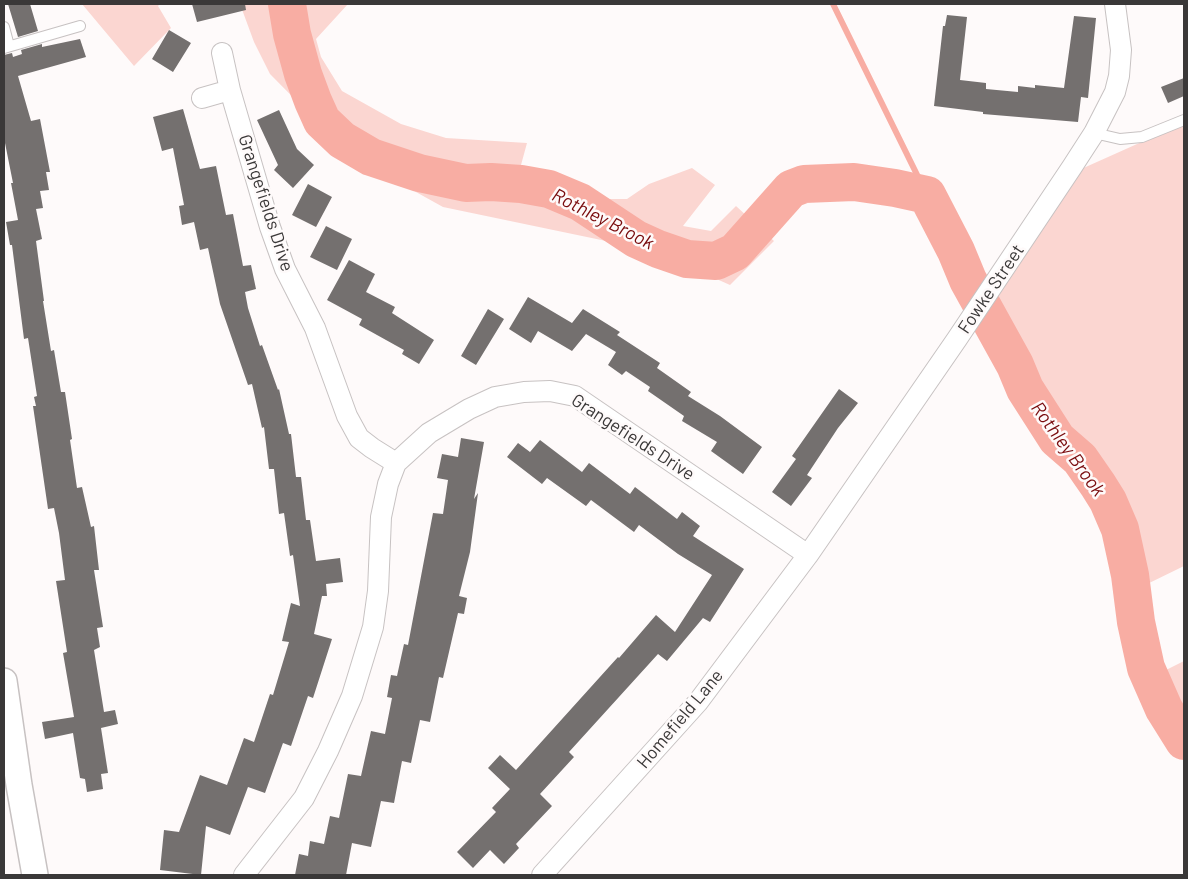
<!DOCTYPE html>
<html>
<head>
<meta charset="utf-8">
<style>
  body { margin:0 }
  #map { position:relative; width:1188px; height:879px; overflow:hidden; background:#fefafa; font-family:Barlow,sans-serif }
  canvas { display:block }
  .frame { position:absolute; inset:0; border:5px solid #3a3838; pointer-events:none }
</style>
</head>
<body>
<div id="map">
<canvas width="1188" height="879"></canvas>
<div class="frame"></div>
</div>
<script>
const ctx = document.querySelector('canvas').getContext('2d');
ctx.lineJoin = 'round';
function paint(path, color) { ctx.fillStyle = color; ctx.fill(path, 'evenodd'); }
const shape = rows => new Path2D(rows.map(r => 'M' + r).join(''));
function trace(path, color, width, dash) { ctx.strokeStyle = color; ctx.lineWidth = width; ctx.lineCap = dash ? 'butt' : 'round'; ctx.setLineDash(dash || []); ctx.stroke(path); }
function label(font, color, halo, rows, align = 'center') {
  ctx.font = font + ' Barlow,sans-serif'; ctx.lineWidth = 5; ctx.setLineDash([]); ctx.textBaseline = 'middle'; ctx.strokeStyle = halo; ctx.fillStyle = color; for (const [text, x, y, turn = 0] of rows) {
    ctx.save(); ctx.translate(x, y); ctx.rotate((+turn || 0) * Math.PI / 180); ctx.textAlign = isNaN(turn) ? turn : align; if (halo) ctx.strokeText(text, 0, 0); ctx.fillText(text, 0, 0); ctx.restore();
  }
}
paint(shape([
  [82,4,160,4,158,6,171,28,134,66],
  [240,4,348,4,316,39,321,57,342,91,401,124,446,138,527,143,521,165,538,183,579,199,627,199,649,184,692,168,715,185,683,226,711,231,736,206,774,241,730,285,654,251,443,207,351,156,270,74,254,42],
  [1184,123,1184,566,1139,588,1133,557,1113,495,1086,457,1060,434,1029,386,1022,363,991,300,1079,170],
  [1184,661,1184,741,1150,678]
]), '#fbd6d1');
trace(shape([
  [833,4,927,195]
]), '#f8ada3', 6);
trace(shape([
  [287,4,292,34,303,74,313,101,322,121,342,140,371,157,419,173,466,183,491,182,521,184,549,189,580,202,636,239,658,249,687,259,716,261,735,252,791,189,804,184,854,182,895,188,927,195,956,251,968,280,1015,365,1025,389,1057,439,1080,459,1098,485,1108,501,1120,529,1130,575,1136,622,1146,668,1164,709,1184,741]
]), '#f8ada3', 38);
paint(shape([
  [8,4,30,4,38,31,18,37],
  [192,4,245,4,246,10,197,22],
  [947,15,967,17,960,80,986,83,986,89,1018,92,1018,86,1035,88,1035,85,1064,88,1074,16,1096,18,1088,98,1081,97,1078,122,983,114,983,112,934,106,943,26,945,26],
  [169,30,191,43,173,72,152,59],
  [80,39,86,57,18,76,31,121,40,119,50,172,46,172,49,190,40,191,43,208,36,209,42,239,36,241,44,301,43,301,51,351,54,350,61,392,65,392,72,439,70,440,77,488,82,487,91,527,94,526,99,570,94,570,103,627,97,628,100,647,94,650,104,712,115,710,118,724,101,728,108,773,101,774,103,789,87,792,85,779,80,778,73,733,45,739,42,722,74,717,63,653,67,652,56,581,65,580,59,533,54,508,48,509,33,406,36,406,34,397,37,396,28,338,24,339,12,245,10,245,6,222,18,220,11,183,13,183,4,138,4,55,12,53,13,57,22,54,21,50,42,44,42,47],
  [1184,78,1184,96,1168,103,1161,87],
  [183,109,200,169,216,166,226,215,233,214,243,266,251,265,256,289,245,292,248,308,260,346,262,345,278,390,279,389,289,434,291,434,296,477,301,477,306,520,310,520,316,561,340,558,343,582,326,584,327,596,322,596,314,634,332,639,313,698,308,696,291,746,283,743,265,793,248,787,230,835,206,826,201,875,160,870,164,830,179,832,200,775,227,785,244,738,254,742,270,694,273,695,289,642,282,641,291,603,300,606,293,555,290,556,284,513,279,514,274,469,269,469,264,427,262,428,252,384,248,385,220,304,208,248,200,250,194,222,182,225,179,206,184,205,173,148,162,151,153,117],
  [279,110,297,149,314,165,293,188,274,170,278,165,257,120],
  [308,184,332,197,316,227,292,215],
  [326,226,352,239,337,270,310,257],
  [349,260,375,274,366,292,395,307,392,313,434,340,419,364,402,354,404,350,359,325,362,319,327,300],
  [528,297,572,323,583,309,620,332,617,335,660,363,657,368,691,392,688,396,720,416,762,447,743,474,711,451,717,442,682,421,684,416,648,391,650,387,626,371,622,375,608,365,616,352,586,334,572,351,538,331,531,343,509,329],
  [488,309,504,319,476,365,461,356],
  [839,389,858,403,838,428,807,475,812,478,791,506,772,492,796,459,792,456],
  [461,438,484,442,474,499,478,493,470,552,459,596,467,598,464,614,458,613,443,678,439,677,430,722,420,720,411,763,402,761,394,803,381,801,371,847,352,843,346,875,295,875,299,854,308,856,310,841,324,844,330,816,339,818,348,774,361,776,371,731,385,734,392,698,387,697,391,675,397,676,404,644,408,645,433,513,443,514,448,480,437,478,442,454,458,457],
  [540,440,582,472,589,463,630,494,635,487,677,519,682,512,700,526,693,536,744,569,710,622,703,618,667,661,658,654,569,752,574,757,540,794,552,806,516,844,519,848,504,864,490,850,473,868,457,852,496,812,492,808,510,789,488,768,500,755,516,770,618,657,619,658,656,615,675,632,712,575,678,554,639,525,634,532,591,500,586,506,547,478,542,484,507,457,518,443,530,452]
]), '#74706f');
const service = shape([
  [4,27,9,46],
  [4,48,80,26],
  [1094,133,1120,139,1142,137,1184,120]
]);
const minor = shape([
  [222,53,230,90,270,227,285,269,315,328,347,416,359,438,372,448,396,463],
  [202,98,230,90],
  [244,875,304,798,328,751,352,696,373,627,378,591,381,517,388,484,396,463,429,433,469,409,495,397,524,392,550,391,575,396,808,555],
  [542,875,698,702,808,555,957,339,1072,167,1094,133,1115,92,1119,76,1121,50,1115,4]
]);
const tertiary = shape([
  [4,681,19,785,35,875]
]);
trace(service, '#c7c2c2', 12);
trace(minor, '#c7c2c2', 22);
trace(tertiary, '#c7c2c2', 28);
trace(service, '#fff', 10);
trace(minor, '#fff', 20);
trace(tertiary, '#fff', 25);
label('18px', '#3a3838', '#fefafa', [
  ["Grangefields Drive",266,203,72],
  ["Fowke Street",991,289,-56],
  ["Grangefields Drive",633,437,33],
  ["Homefield Lane",680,719,-50]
]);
label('italic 19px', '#790b0d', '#fefafa', [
  ["Rothley Brook",603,219,27],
  ["Rothley Brook",1068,449,54]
]);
</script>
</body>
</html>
